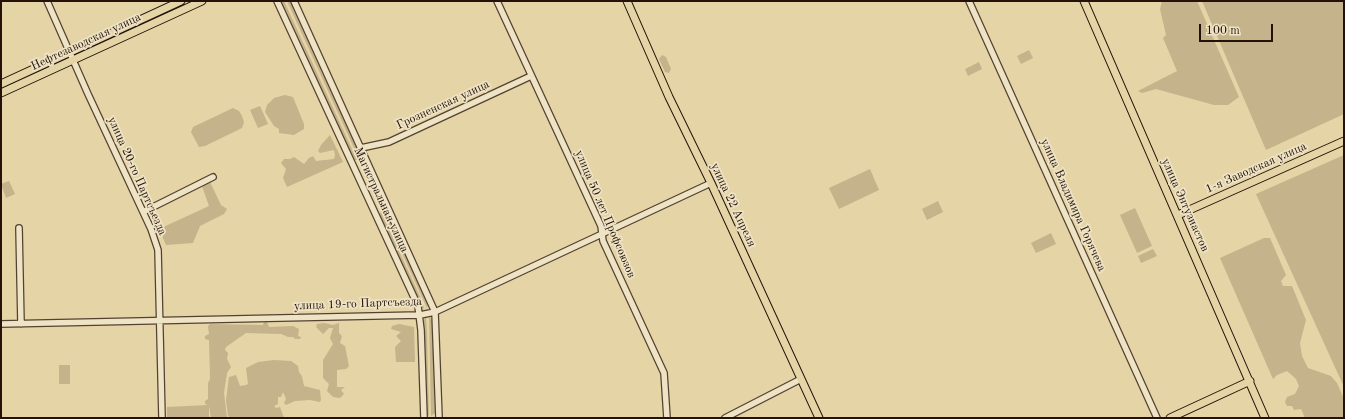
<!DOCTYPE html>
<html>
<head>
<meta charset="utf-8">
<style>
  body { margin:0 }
  #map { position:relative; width:1345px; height:419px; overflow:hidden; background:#e5d4a5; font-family:"Old Standard TT",serif }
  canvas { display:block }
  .frame { position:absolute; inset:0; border:2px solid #24120a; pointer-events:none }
  .scale { position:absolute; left:1199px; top:24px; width:74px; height:18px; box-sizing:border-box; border:2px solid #24120a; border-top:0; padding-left:5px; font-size:12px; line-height:14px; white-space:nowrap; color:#24120a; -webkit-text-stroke:3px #eee3c4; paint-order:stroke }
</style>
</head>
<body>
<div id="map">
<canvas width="1345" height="419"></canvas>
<div class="frame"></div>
<div class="scale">100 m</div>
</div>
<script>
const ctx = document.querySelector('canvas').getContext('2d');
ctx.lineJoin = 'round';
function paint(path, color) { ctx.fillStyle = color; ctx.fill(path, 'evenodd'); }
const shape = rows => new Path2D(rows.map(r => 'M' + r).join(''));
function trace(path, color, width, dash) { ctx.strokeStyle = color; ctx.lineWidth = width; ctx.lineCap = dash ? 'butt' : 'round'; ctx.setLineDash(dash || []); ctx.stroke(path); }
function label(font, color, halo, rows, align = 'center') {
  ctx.font = font + ' "Old Standard TT",serif'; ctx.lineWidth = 3.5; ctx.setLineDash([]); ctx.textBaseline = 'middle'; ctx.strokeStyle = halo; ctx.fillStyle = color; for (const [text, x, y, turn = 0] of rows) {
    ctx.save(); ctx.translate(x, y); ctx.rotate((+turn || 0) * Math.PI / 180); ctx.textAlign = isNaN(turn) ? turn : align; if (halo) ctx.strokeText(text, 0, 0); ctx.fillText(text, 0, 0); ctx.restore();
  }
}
paint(shape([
  [281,1,284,1,357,160,354,160],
  [287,1,290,1,361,156,359,159],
  [1162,1,1197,1,1239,97,1228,105,1214,105,1156,89,1142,93,1138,91,1177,71,1163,38,1166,35,1160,9],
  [1202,1,1344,1,1344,114,1266,150],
  [1029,50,1033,58,1021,64,1017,56],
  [662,55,666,57,671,69,669,73,665,72,659,59],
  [979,62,982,69,968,76,965,69],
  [285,95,293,97,304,124,304,129,294,135,279,133,279,129,274,126,265,112,267,105,274,98],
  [260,106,268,124,258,128,250,110],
  [233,108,239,111,242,116,244,122,242,128,205,146,199,147,191,132,193,127],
  [330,135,343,162,287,187,283,178,286,169,281,163,284,159,290,159,294,157,304,164,309,158,313,156,316,161,334,159,335,155,334,150,320,153,318,151,321,145],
  [1344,155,1344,387,1256,194],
  [870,169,879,190,839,209,829,188],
  [9,181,15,194,6,198,1,184],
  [210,182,221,205,227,209,224,214,200,226,193,243,166,245,159,229,209,206,202,186],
  [938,201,943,212,927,220,922,209],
  [1135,208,1152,246,1137,253,1120,215],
  [383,211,387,215,428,304,427,308],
  [381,212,423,303,424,309,420,305,381,219,379,215],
  [1051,233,1056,244,1036,253,1031,243],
  [1264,238,1270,238,1286,275,1281,281,1283,286,1292,286,1306,320,1300,343,1302,356,1308,368,1331,376,1337,383,1344,399,1344,418,1305,418,1301,409,1294,410,1292,406,1287,406,1285,402,1287,397,1295,394,1299,386,1296,379,1287,371,1277,375,1273,379,1220,258],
  [1153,249,1157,256,1141,263,1138,256],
  [429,316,432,321,435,413,431,416],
  [426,317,427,333,429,416,427,413,424,320],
  [264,322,267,322,269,327,293,326,299,329,298,336,301,337,300,339,295,339,293,337,288,337,281,334,246,333,226,347,225,350,228,353,227,359,231,367,227,373,224,393,227,418,211,418,209,406,209,418,167,418,167,407,208,405,205,404,205,401,208,399,208,383,210,379,209,340,205,339,205,336,209,334,208,326,210,324,263,325],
  [324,323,333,325,339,323,339,333,342,336,340,343,345,346,349,366,346,369,337,370,337,387,345,387,341,390,344,394,340,398,333,397,327,391,329,384,323,378,323,360,333,344,330,338,333,328,329,328,323,334,316,327,317,324],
  [399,324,414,327,415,362,396,362,395,347,401,341,396,336,401,332,391,329,392,326],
  [274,360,291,361,298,366,299,372,302,376,304,386,320,390,321,400,320,402,310,400,295,401,286,405,284,403,286,399,283,392,281,397,278,397,278,404,274,406,276,408,280,407,284,418,231,418,228,416,226,400,229,377,236,375,240,386,246,385,248,384,246,368,258,362],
  [59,365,70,365,70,384,59,384]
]), '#c4b38b');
const minor = shape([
  [47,1,88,94,151,229,158,250,162,418],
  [277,1,418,306,421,330,424,418],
  [294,1,435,312,439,418],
  [497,1,601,226,603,241,664,373,667,418],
  [969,1,1157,418],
  [361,148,389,142,531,76],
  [143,212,213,177],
  [19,228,21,324],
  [1,324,420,315,435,312,711,183],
  [725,418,801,379]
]);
const major = shape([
  [627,1,669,97,711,183,819,418],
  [1084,1,1265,418],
  [1,84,181,1],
  [1,93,202,1],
  [1178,215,1344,141],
  [1170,418,1250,381]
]);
trace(minor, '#544231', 8);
trace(major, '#24120a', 9);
trace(minor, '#eee3c4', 5.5);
trace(major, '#e5d4a5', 7);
label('12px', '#24120a', '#eee3c4', [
  ["Нефтезаводская улица",86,42,-25],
  ["Грозненская улица",443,105,-25],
  ["1-я Заводская улица",1256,168,-24],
  ["улица 20-го Партсъезда",137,176,66],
  ["Магистральная улица",381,200,65],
  ["улица 22 Апреля",733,205,65],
  ["улица Владимира Горячева",1073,205,66],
  ["улица Энтузиастов",1185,205,66],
  ["улица 50 лет Профсоюзов",605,214,67],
  ["улица 19-го Партсъезда",358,304,-2]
]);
</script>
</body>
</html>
